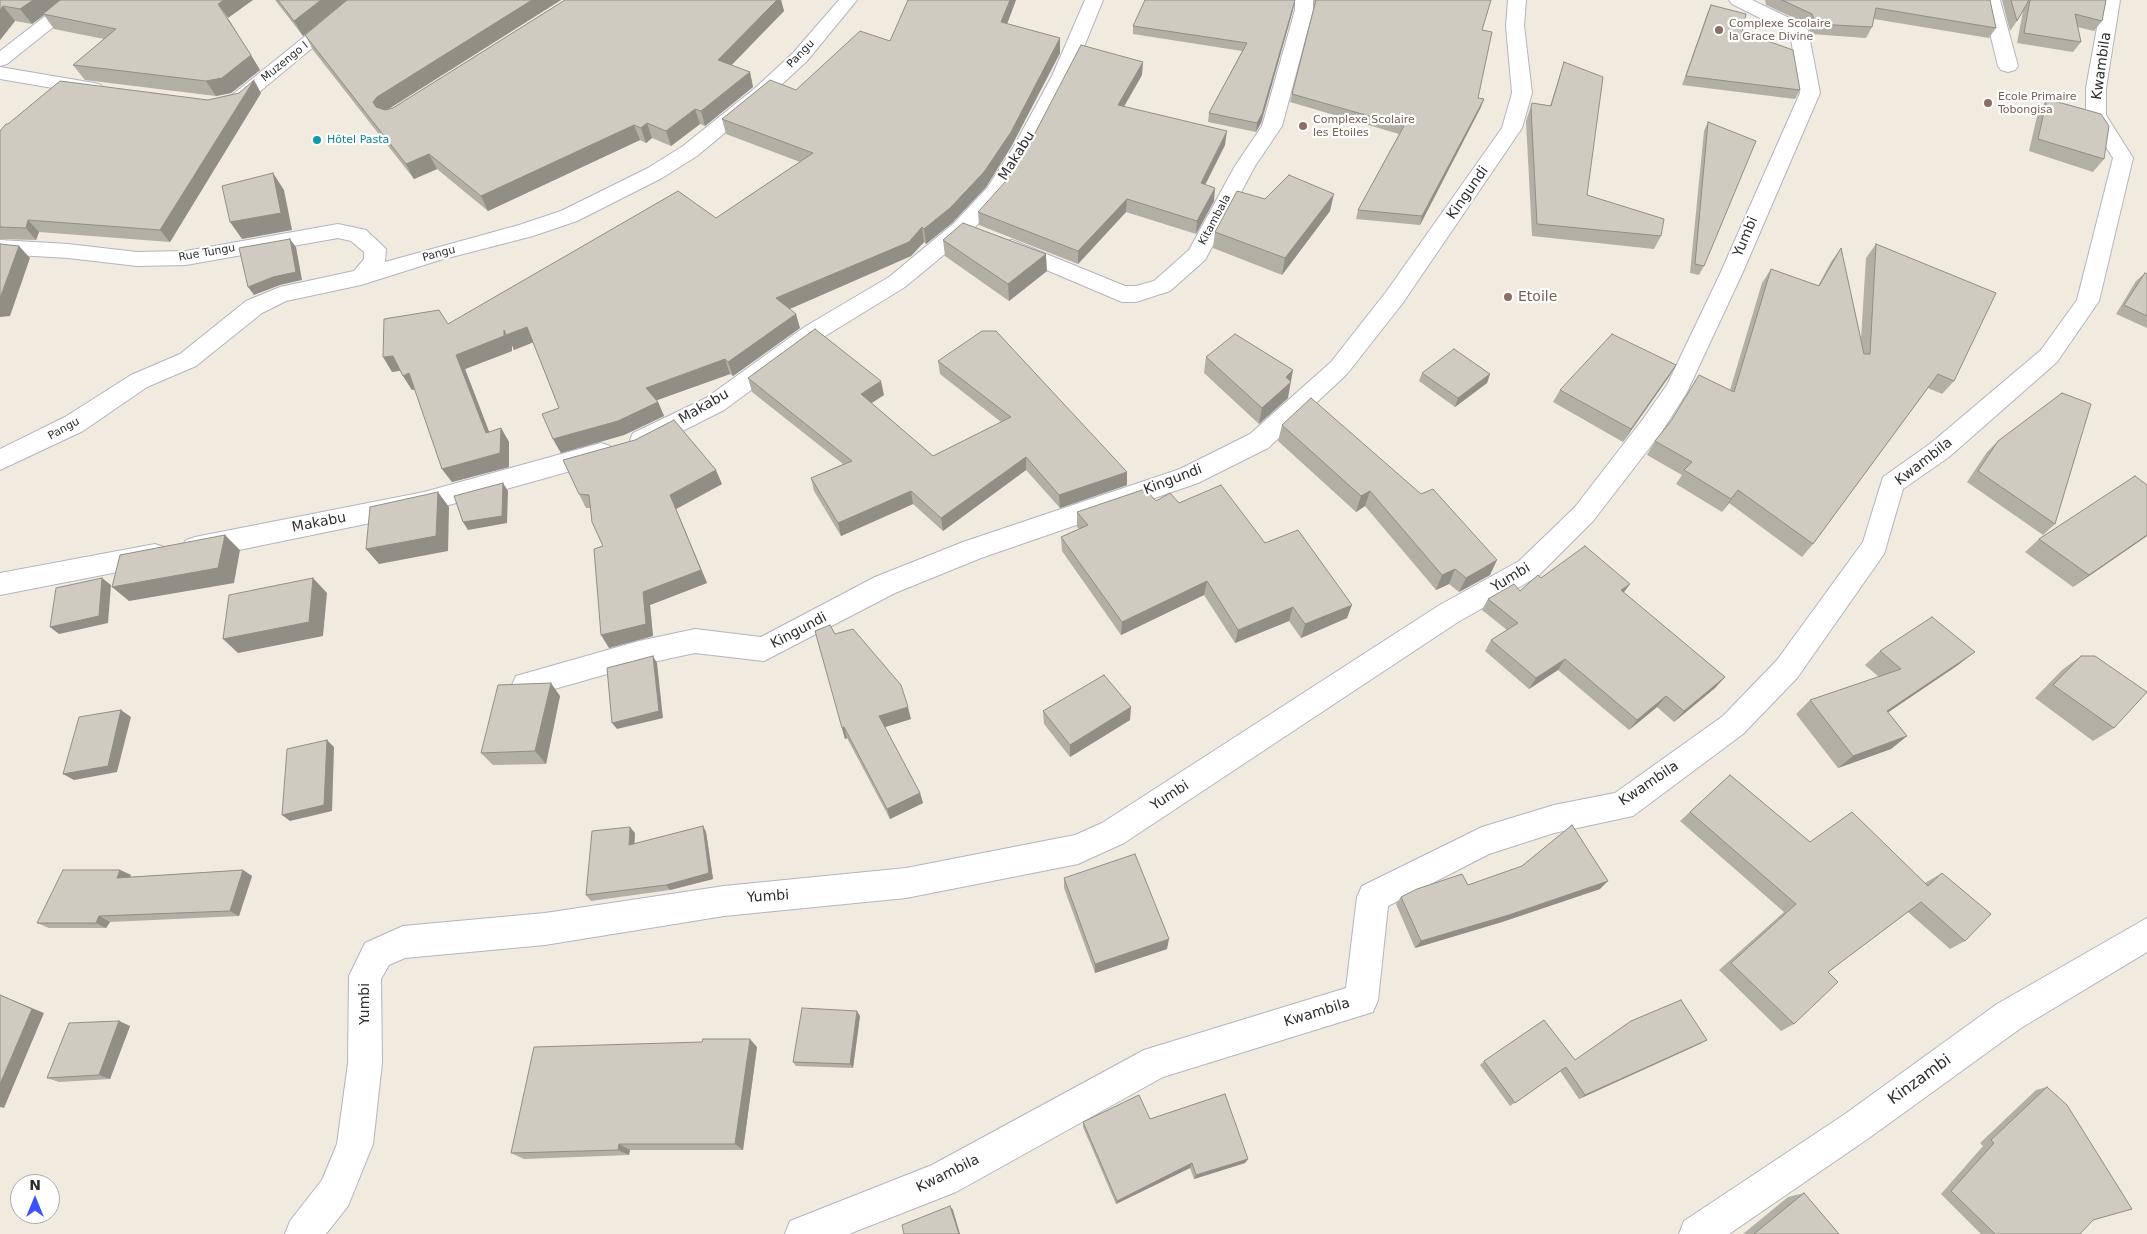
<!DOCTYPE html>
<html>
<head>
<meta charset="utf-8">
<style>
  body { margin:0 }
  #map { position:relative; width:2147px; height:1234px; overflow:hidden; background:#f0eadf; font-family:"DejaVu Sans",sans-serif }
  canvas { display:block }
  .north { position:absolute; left:10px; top:1174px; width:50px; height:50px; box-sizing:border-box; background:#fff; border:1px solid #ababab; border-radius:50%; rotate:0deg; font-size:14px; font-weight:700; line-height:20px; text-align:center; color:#2e2e2e }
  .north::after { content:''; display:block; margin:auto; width:18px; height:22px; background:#3d52ff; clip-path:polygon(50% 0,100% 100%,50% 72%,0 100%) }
</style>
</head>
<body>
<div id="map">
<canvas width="2147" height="1234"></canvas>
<div class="north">N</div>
</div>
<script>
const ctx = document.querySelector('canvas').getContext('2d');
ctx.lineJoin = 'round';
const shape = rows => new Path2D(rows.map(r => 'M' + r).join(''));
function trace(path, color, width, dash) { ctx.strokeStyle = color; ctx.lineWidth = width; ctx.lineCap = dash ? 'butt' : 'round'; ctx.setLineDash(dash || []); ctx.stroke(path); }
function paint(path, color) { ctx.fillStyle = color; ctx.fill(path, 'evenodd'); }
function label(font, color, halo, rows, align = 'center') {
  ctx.font = font + ' "DejaVu Sans",sans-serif'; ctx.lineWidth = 4.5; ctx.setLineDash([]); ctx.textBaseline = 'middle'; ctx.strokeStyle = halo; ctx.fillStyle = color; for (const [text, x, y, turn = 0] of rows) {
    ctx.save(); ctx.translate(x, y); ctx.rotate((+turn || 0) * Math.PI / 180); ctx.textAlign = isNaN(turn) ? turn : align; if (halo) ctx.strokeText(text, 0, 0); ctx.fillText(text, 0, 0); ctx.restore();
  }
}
const service = shape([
  [1982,0,2000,0,2018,66,2015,70,2008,72,2001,70,1998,66,1982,0]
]);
const minor = shape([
  [66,0,87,0,7,64,0,66,0,51,66,0],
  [350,0,370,0,246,103,226,109,219,107,216,103,219,99,232,95,350,0],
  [839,0,857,0,807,61,768,97,697,156,662,178,577,221,533,236,440,260,361,285,286,301,262,313,196,366,147,387,83,431,0,470,0,449,65,417,131,375,180,354,246,301,280,287,354,271,364,259,364,252,351,241,338,238,186,265,137,266,68,258,0,254,0,240,68,244,137,252,186,251,338,224,366,230,386,249,385,262,519,225,561,211,648,168,683,146,754,89,793,53,839,0],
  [1085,0,1103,0,1072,76,1033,148,1001,198,969,234,905,287,822,338,724,410,651,447,642,449,633,447,630,440,633,433,706,398,806,326,889,277,953,224,987,188,1013,148,1052,76,1085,0],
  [1295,0,1313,0,1313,10,1282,126,1255,166,1205,260,1170,291,1136,302,1122,302,1004,252,1001,247,1004,242,1012,240,1125,286,1136,286,1154,281,1189,250,1235,166,1262,126,1295,10,1295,0],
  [1508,0,1526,0,1524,26,1532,93,1522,128,1402,304,1347,374,1268,448,1198,483,981,558,895,593,764,661,695,653,639,665,526,697,516,694,512,685,516,676,639,641,695,629,761,637,875,577,963,542,1180,469,1250,434,1331,362,1386,292,1502,128,1512,93,1506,26,1508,0],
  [1729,0,1752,0,1806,26,1808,30,1820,93,1742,274,1686,394,1661,433,1593,521,1537,577,1458,622,1124,843,1078,864,906,898,724,916,545,945,405,958,389,965,381,979,382,1063,373,1144,348,1206,326,1234,285,1234,290,1221,322,1180,337,1144,348,1063,349,976,365,943,403,926,545,913,724,886,906,868,1075,835,1102,823,1438,606,1519,561,1575,507,1643,419,1667,385,1720,274,1800,93,1790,33,1732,4,1729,0],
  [2102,0,2120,0,2106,88,2106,115,2133,158,2099,301,2057,362,1949,457,1903,489,1884,554,1797,678,1743,734,1633,816,1554,833,1489,854,1388,906,1378,1000,1373,1012,1163,1077,956,1192,849,1234,785,1234,790,1221,932,1165,1144,1050,1346,988,1357,897,1362,886,1482,827,1554,805,1615,793,1723,716,1777,660,1863,542,1883,477,1931,443,2041,350,2077,300,2113,158,2086,115,2086,88,2102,0],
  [0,67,94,83,101,85,104,89,101,93,94,95,0,79,0,67],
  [601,443,610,446,614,453,610,460,424,512,195,559,186,556,182,548,186,540,195,537,424,492,601,443],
  [155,544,164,547,168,555,164,563,0,595,0,573,155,544],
  [2147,918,2147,952,2021,1028,1869,1138,1729,1234,1679,1234,1684,1221,1845,1114,1997,1004,2147,918]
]);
trace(service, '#b3b4c2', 2);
trace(minor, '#b3b4c2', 2);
paint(service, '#fff');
paint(minor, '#fff');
paint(shape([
  [0,0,228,18,260,70,231,93,216,96,85,80,73,65,104,39,54,29,44,15,32,24,15,21,0,40],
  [275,0,347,0,303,36],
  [347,0,561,0,389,109,393,108,565,0,781,0,784,11,731,65,750,72,753,87,705,126,700,124,671,146,652,138,646,143,640,140,488,211,437,169,414,179,313,50,305,35],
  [908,0,1016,0,1007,24,1060,53,1011,147,986,187,952,223,926,244,924,242,911,256,790,309,800,328,733,376,730,374,657,400,664,416,624,435,561,453,553,439,559,408,533,342,514,350,512,345,512,351,465,369,489,432,501,428,509,442,509,467,452,482,442,469,415,389,412,390,400,371,392,372,448,324,716,218,800,162,726,134,722,119,796,90,890,41],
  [1314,0,1491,0,1482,30,1478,98,1481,107,1420,225,1356,219,1358,210,1399,134,1290,102,1292,94,1315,8],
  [1765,0,1990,0,1996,28,1989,38,1874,19,1872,27,1866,38,1811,34,1807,24,1766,5],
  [2002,0,2106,0,2102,21,2094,31,2077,27,2081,42,2073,52,2017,43,2023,11,2017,21,2010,31],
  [1711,5,1742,32,1800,90,1795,99,1682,85,1707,14],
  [1293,10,1261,123,1256,132,1208,122,1209,113,1242,51,1133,34,1133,26],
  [1564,62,1587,195,1661,236,1654,249,1532,236,1526,121,1532,103,1550,106],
  [1142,75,1124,107,1225,145,1205,185,1214,201,1196,234,1126,212,1078,264,979,225,978,212],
  [261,93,170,242,39,232,36,240,0,239,0,131,208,100],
  [2047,99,2104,159,2093,172,2029,151,2038,112],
  [1708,122,1704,266,1699,275,1690,273,1704,131],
  [1265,199,1330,211,1282,275,1213,248,1215,232],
  [943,240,1047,271,1009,301,945,256],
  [1876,244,1954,381,1942,394,1928,388,1813,544,1802,557,1729,503,1722,512,1676,484,1682,475,1647,455,1655,441,1730,390,1762,283,1771,269,1818,286,1831,262,1841,248,1861,339,1866,258],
  [2145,273,2147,274,2147,328,2116,314,2136,281],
  [1206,357,1288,398,1259,424,1204,373],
  [938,361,1127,472,1127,485,1060,508,1026,470,943,531,913,504,841,536,814,491,811,478,843,464,752,392,748,378,884,395,871,403,933,456,1001,422,940,374],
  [1676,365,1668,378,1623,442,1553,402,1560,390],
  [1422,373,1490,374,1487,383,1455,407,1419,381],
  [1282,425,1490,575,1459,592,1449,584,1436,590,1365,506,1356,512,1278,441],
  [1998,441,2055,524,2043,535,1967,482,1987,452],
  [722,484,676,509,707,583,650,605,653,636,609,648,603,546,590,508,586,508,579,494],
  [2147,485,2147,536,2073,587,2025,552,2039,539],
  [1156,501,1179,503,1265,543,1347,618,1301,638,1289,621,1235,643,1204,595,1121,635,1062,551,1061,537,1079,529,1077,527,1077,512],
  [1541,578,1623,593,1725,677,1715,688,1674,722,1657,707,1629,730,1558,670,1529,689,1485,651,1491,640,1507,630,1482,610,1488,599,1520,591],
  [835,634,911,719,885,727,920,793,923,803,890,819,847,738,845,739,842,728],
  [1880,651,1958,665,1888,712,1907,736,1891,749,1838,768,1796,714,1810,700,1879,677,1865,665],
  [2081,656,2114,728,2093,741,2035,698,2062,670],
  [560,696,546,764,493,765,481,753],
  [1043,711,1130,720,1070,757,1044,724],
  [1730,775,1810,842,1925,883,1942,873,1965,941,1950,949,1908,912,1828,972,1794,1024,1781,1031,1719,970,1784,912,1680,821],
  [703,826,706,832,713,879,670,890,591,901,586,895,635,833,634,844],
  [120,870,131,875,130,877,243,870,252,876,239,916,110,922,106,928,49,928,37,923],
  [1064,878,1167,949,1095,973,1064,888],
  [1468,885,1600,889,1502,922,1415,948,1396,904,1401,897],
  [860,1016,853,1068,796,1066,793,1062],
  [119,1021,130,1026,110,1079,59,1082,47,1078],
  [1707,1040,1579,1099,1560,1071,1510,1106,1480,1065,1484,1061,1575,1060],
  [757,1047,743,1150,630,1150,629,1155,524,1159,511,1153],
  [2047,1087,2080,1234,1981,1234,1941,1194,1983,1146,1980,1143,2036,1090],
  [1150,1119,1248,1159,1245,1163,1194,1179,1190,1168,1116,1204,1083,1127,1083,1122],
  [1804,1193,1839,1234,1743,1234,1788,1197]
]), '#b2afa5');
paint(shape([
  [33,0,64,0,43,14,44,15,32,24,20,9],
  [224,0,253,0,228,18,218,4],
  [321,0,347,0,303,36,294,21],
  [532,0,561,0,385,111,381,117,373,102,377,97],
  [771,0,781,0,784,11,722,75,718,60],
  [1010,0,1016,0,1002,37,1001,22],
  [1295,1,1293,10,1261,123,1256,132,1257,123],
  [3,6,15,21,0,40,0,10],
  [1060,38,1060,53,1011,147,986,187,952,223,926,244,924,229],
  [251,55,260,70,231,93,216,96,206,81],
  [1143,62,1142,75,1117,118,1118,105],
  [750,72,753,87,705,126,701,111],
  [254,80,261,93,170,242,160,230],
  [1484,99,1481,107,1420,225,1422,216],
  [695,109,700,124,671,146,666,131],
  [647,123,652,138,646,143,641,128],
  [634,125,640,140,488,211,481,196],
  [1227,131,1225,145,1199,197,1201,183],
  [429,154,437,169,414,179,406,164],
  [273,173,284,190,292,230,242,239,230,222],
  [1215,188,1214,201,1196,234,1197,221],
  [1334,194,1330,211,1282,275,1285,258],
  [1127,199,1126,212,1078,264,1078,251],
  [28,220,39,232,36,240,26,228],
  [922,227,924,242,911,256,780,313,776,298],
  [290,239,296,247,302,280,280,285,254,295,248,287],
  [19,246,30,258,10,316,0,317,0,298],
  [1046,254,1047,271,1009,301,1008,284],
  [796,314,800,328,733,376,728,362],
  [527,327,534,342,514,350,512,345,512,351,465,369,495,447,486,433,456,355,504,330],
  [393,356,402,370,392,372,383,357],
  [725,359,730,374,652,402,646,388],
  [1676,365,1668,378,1623,442,1631,429],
  [1293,370,1288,398,1259,424,1262,408,1286,377],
  [409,373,419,388,412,390,403,376],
  [1490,374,1487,383,1455,407,1458,398],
  [881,381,884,395,864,408,861,394],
  [658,402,664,416,624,435,561,453,553,439],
  [501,428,509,442,509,467,452,482,442,469],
  [1026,457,1026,470,943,531,941,518],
  [716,470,722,484,676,509,707,583,650,605,653,636,609,648,601,635,643,592,670,495],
  [1127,472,1127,485,1060,508,1059,495],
  [503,483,508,491,507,523,468,530,463,522],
  [1738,490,1729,503,1722,512,1731,499],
  [911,491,913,504,841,536,838,523],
  [1370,491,1365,506,1356,512,1361,496],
  [438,492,449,507,448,551,379,564,366,549],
  [225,535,240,550,234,583,129,601,112,587],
  [2147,535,2147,536,2073,587,2089,575],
  [1497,560,1490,575,1459,592,1466,578],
  [1455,569,1449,584,1436,590,1442,575],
  [102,578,111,585,108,623,59,634,50,627],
  [313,578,327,593,323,636,238,653,223,639],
  [1207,581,1204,595,1121,635,1122,622],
  [1630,584,1622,595,1621,590],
  [1352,605,1347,618,1301,638,1305,624],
  [1293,607,1289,621,1235,643,1238,630],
  [1975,652,1958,665,1871,724,1887,711],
  [653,656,657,663,663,718,617,729,612,723],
  [1565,659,1558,670,1529,689,1536,678],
  [1725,677,1715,688,1674,722,1684,711],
  [551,683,560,696,546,764,535,751],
  [1666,696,1657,707,1629,730,1637,720],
  [908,707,911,719,882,728,879,716],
  [1131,707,1130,720,1070,757,1070,745],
  [121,710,131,717,117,772,74,780,63,774],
  [844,727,847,738,845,739,842,728],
  [1907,736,1891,749,1838,768,1853,756],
  [327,740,334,747,332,811,290,821,282,815],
  [920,793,923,803,890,819,887,809],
  [703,826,706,832,713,879,670,890,666,885],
  [630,827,635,833,634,851,629,845],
  [120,870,131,875,127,883,117,878],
  [243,870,252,876,239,916,230,911],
  [1608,881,1600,889,1502,922,1415,948,1421,941],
  [99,916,110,922,106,928,96,923],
  [1169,939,1167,949,1095,973,1095,964],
  [0,995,44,1013,4,1108,0,1107],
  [857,1011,860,1016,853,1068,850,1064],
  [119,1021,130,1026,110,1079,99,1075],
  [750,1039,757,1047,743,1150,735,1144],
  [1707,1040,1700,1044,1579,1099,1585,1095],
  [619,1144,630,1150,629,1155,618,1150],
  [1248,1159,1245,1163,1194,1179,1196,1175],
  [1192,1163,1190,1168,1116,1204,1117,1201],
  [950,1206,953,1210,960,1234,959,1234]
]), '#918e86');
const building = shape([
  [0,0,33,0,20,9,3,6,0,10,0,0],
  [60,0,224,0,218,4,251,55,222,78,206,81,73,65,116,29,43,14,60,0],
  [278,0,321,0,294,21,278,0],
  [347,0,532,0,377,97,373,102,376,107,385,110,393,108,565,0,777,0,718,60,750,72,701,111,695,109,666,131,647,123,641,128,634,125,481,196,429,154,406,164,305,35,347,0],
  [908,0,1010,0,1001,22,1060,38,1011,132,984,172,950,208,924,229,922,227,909,242,776,298,796,314,728,362,725,359,646,388,658,402,618,421,553,439,542,414,559,408,527,327,506,335,504,330,504,336,456,355,486,433,501,428,500,453,442,469,409,373,403,376,393,356,383,357,384,319,439,310,448,324,678,191,716,218,813,153,722,119,770,80,796,90,860,31,890,41,908,0],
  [1145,0,1295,0,1262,114,1257,123,1209,113,1247,43,1133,26,1145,0],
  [1316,0,1491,0,1482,30,1492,32,1478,98,1484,99,1422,216,1358,210,1404,126,1292,94,1316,0],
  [1782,0,1990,0,1996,28,1876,8,1872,27,1816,24,1812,14,1782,0],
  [2011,0,2029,0,2017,21,2011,0],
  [2030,0,2106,0,2102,21,2075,14,2081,42,2024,33,2030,0],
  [1711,5,1746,14,1742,32,1793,50,1800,90,1686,76,1711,5],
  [1081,45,1143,62,1118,105,1227,131,1201,183,1215,188,1197,221,1127,199,1078,251,978,212,1006,181,1034,135,1081,45],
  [1564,62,1603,77,1587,195,1664,219,1661,236,1537,224,1531,108,1532,103,1551,106,1564,62],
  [254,80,160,230,28,220,26,228,0,227,0,131,6,124,8,124,60,81,208,100,239,93,254,80],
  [2047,99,2101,114,2109,126,2104,159,2038,139,2047,99],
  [1708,122,1756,141,1704,266,1695,264,1708,122],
  [273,173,281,213,230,222,222,186,273,173],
  [1289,175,1334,194,1285,258,1215,232,1237,191,1265,199,1289,175],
  [963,223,1046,254,1008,284,943,240,963,223],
  [290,239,296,272,273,277,248,287,239,248,290,239],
  [0,244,19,246,0,298,0,244],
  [1876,244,1996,293,1954,381,1938,374,1813,544,1738,490,1731,499,1684,470,1692,462,1655,441,1671,421,1699,375,1734,392,1771,269,1819,286,1841,248,1864,354,1870,354,1876,244],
  [2145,273,2147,274,2147,316,2124,305,2145,273],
  [815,329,881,381,861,394,933,456,1011,417,938,361,982,331,996,331,1127,472,1059,495,1026,457,941,518,911,491,838,523,811,478,852,461,748,378,815,329],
  [1235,334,1293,370,1286,377,1291,382,1262,408,1206,357,1235,334],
  [1612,334,1676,365,1631,429,1560,390,1612,334],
  [1454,349,1490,374,1458,398,1422,373,1454,349],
  [2062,393,2091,404,2055,524,1978,471,1998,441,2062,393],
  [1311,398,1421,494,1433,489,1497,560,1466,578,1455,569,1442,575,1370,491,1361,496,1282,425,1311,398],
  [674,420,716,470,670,495,701,570,643,592,646,624,601,635,594,549,603,546,592,522,589,495,579,494,563,460,635,440,674,420],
  [2135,476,2147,485,2147,535,2089,575,2039,539,2135,476],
  [503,483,502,516,463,522,454,496,503,483],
  [1221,485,1265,543,1298,530,1352,605,1305,624,1293,607,1238,630,1207,581,1122,622,1061,537,1088,525,1077,512,1145,489,1156,501,1170,493,1179,503,1221,485],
  [438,492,436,536,366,549,370,507,438,492],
  [225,535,218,568,112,587,120,555,225,535],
  [1585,546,1630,584,1621,590,1725,677,1684,711,1666,696,1637,720,1565,659,1536,678,1491,640,1518,623,1488,599,1514,584,1520,591,1538,575,1541,578,1585,546],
  [102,578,99,616,50,627,56,588,102,578],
  [313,578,309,622,223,639,229,595,313,578],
  [1932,617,1975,652,1887,711,1907,736,1853,756,1810,700,1901,669,1880,651,1932,617],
  [830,625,835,634,853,629,901,685,908,707,879,716,920,793,887,809,844,727,842,728,815,631,830,625],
  [653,656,659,711,612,723,607,668,653,656],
  [2081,656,2095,656,2147,692,2114,728,2053,685,2081,656],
  [1104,675,1131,707,1070,745,1043,711,1104,675],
  [551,683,535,751,481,753,498,685,551,683],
  [121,710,108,766,63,774,79,717,121,710],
  [327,740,324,805,282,815,287,749,327,740],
  [1730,775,1810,842,1852,812,1928,886,1942,873,1991,914,1965,941,1921,902,1828,972,1838,982,1794,1024,1731,963,1796,904,1690,812,1730,775],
  [1572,825,1608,881,1509,915,1421,941,1401,897,1417,889,1462,874,1468,885,1522,866,1572,825],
  [703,826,709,873,666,885,586,895,592,831,630,827,629,845,703,826],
  [1135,854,1169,939,1095,964,1064,878,1135,854],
  [63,870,120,870,117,878,243,870,230,911,99,916,96,923,37,923,63,870],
  [0,995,32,1009,0,1084,0,995],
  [1681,1000,1707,1040,1585,1095,1566,1067,1515,1103,1484,1061,1544,1020,1575,1060,1631,1021,1681,1000],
  [802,1008,857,1011,850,1064,793,1062,802,1008],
  [119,1021,99,1075,47,1078,69,1023,119,1021],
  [703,1039,750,1039,735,1144,619,1144,618,1150,511,1153,534,1047,702,1042,703,1039],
  [2047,1087,2067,1105,2132,1209,2093,1220,2080,1234,1995,1234,1951,1191,1994,1143,1991,1140,2047,1087],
  [1225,1094,1248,1159,1196,1175,1192,1163,1117,1201,1083,1122,1139,1095,1150,1119,1225,1094],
  [1804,1193,1839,1234,1754,1234,1804,1193],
  [950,1206,959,1234,904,1234,902,1225,950,1206]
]);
paint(building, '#cfcbc0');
trace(building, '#918e86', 1);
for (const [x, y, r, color] of [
  [1719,30,5,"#8d6e63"],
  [1988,103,5,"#8d6e63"],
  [1303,126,5,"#8d6e63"],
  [317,140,5,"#0f9aa8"],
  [1508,297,5,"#8d6e63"]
]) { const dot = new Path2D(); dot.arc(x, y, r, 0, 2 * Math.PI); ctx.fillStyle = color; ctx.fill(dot); trace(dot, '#fff', 2); }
label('11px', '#785e54', '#fff', [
  ["Complexe Scolaire",1729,24],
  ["la Grace Divine",1729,37],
  ["Ecole Primaire",1998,97],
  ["Tobongisa",1998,110],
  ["Complexe Scolaire",1313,120],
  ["les Etoiles",1313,133]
], 'left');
label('11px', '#2e2e2e', '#fff', [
  ["Pangu",801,54,-46],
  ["Muzengo I",285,62,-39],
  ["Kitambala",1215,220,-62],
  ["Rue Tungu",207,253,-10],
  ["Pangu",439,254,-15],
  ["Pangu",64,429,-29]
]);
label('11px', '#0d838f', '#fff', [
  ["Hôtel Pasta",327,140]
], 'left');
label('14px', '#2e2e2e', '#fff', [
  ["Kwambila",2102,66,-82],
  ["Makabu",1017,156,-58],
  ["Kingundi",1468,193,-55],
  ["Yumbi",1746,237,-67],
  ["Makabu",704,407,-30],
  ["Kwambila",1924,462,-38],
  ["Kingundi",1173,480,-21],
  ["Makabu",319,523,-11],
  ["Yumbi",1511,578,-31],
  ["Kingundi",799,631,-28],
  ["Kwambila",1649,784,-34],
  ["Yumbi",1170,796,-33],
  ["Yumbi",768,897,-4],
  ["Yumbi",365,1004,-90],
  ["Kwambila",1317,1013,-17],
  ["Kwambila",948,1174,-26]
]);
label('14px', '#785e54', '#fff', [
  ["Etoile",1518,297]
], 'left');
label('16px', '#2e2e2e', '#fff', [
  ["Kinzambi",1920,1080,-36]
]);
</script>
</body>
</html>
